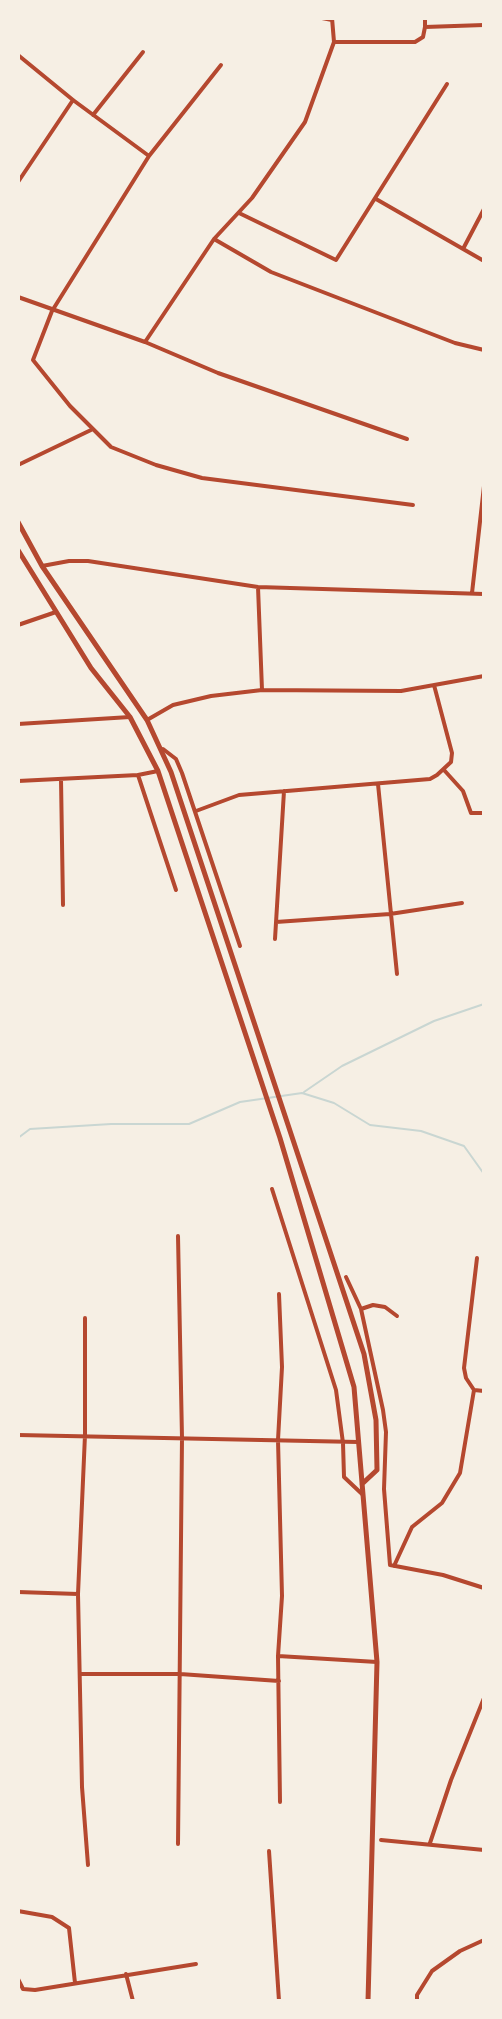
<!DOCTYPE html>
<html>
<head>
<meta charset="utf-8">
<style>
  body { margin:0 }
  #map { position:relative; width:502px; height:2019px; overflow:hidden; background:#f6efe4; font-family:Karla,sans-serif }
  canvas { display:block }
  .frame { position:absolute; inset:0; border:20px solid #f6efe4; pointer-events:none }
</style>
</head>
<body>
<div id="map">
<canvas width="502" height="2019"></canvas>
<div class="frame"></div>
</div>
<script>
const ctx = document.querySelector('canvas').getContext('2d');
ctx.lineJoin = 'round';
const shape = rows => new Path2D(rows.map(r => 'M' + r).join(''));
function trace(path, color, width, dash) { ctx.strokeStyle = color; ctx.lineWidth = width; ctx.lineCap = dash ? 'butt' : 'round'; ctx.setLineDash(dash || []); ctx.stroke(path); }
trace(shape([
  [304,1092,342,1066,434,1021,484,1004],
  [18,1138,30,1129,111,1124,189,1124,240,1102,302,1093,334,1103,370,1125,421,1131,464,1146,484,1174]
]), '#c9d6d2', 2);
trace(shape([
  [322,18,332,20],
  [425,18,425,27],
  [334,42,415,42,423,37,425,27,484,25],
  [18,55,73,100,149,156],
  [221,65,149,156,52,311,33,360,70,406,111,447,156,465,202,478,413,505],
  [93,115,143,52],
  [18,182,73,100],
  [376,199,484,261],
  [239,213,336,260,447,84],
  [214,239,271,272,455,343,484,350],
  [463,249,484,209],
  [18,297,145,342,218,373,407,439],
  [145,342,214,239,252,198,305,122,334,42,332,18],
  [18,465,91,430],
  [42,566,69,561,88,561,258,587,484,594],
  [258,587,262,690],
  [472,593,484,486],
  [18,625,56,612],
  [147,720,173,705,211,696,262,690,401,691,484,676],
  [18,724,130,717],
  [163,749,176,759,182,773,240,946],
  [444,770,463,791,471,813,484,813],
  [138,775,176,890],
  [61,779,63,905],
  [18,781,138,775,158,771],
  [378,784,397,974],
  [196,811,239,795,430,779,437,775,451,762,452,753,434,685],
  [276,922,390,914,462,903],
  [275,939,284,791],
  [272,1189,336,1390,343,1443,344,1477,362,1494],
  [178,1236,182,1438,178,1844],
  [346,1277,361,1309,383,1410,386,1432,384,1489,390,1565,443,1575,484,1588],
  [279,1294,282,1367,278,1440,282,1596,278,1656,280,1802],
  [361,1309,373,1305,385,1307,397,1316],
  [85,1318,85,1435,78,1594,82,1787,88,1865],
  [474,1390,484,1391],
  [18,1435,358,1442],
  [394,1566,412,1527,442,1503,460,1473,474,1390,466,1378,464,1368,477,1258],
  [18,1592,78,1594],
  [278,1656,377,1662],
  [80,1674,180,1674,279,1681],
  [381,1840,484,1850],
  [430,1843,451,1780,484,1698],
  [269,1851,279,2001],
  [18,1911,52,1917,69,1928,75,1983],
  [126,1974,133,2001],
  [18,1979,23,1989,35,1990,196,1964],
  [417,2001,417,1995,432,1971,460,1951,484,1940]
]), '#b5482f', 4);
trace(shape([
  [18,522,42,566,147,720,171,772,364,1354,376,1420,377,1470,362,1484],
  [18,550,91,668,130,717,158,771,280,1138,354,1387,377,1662,368,2001]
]), '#b5482f', 5);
</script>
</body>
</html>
